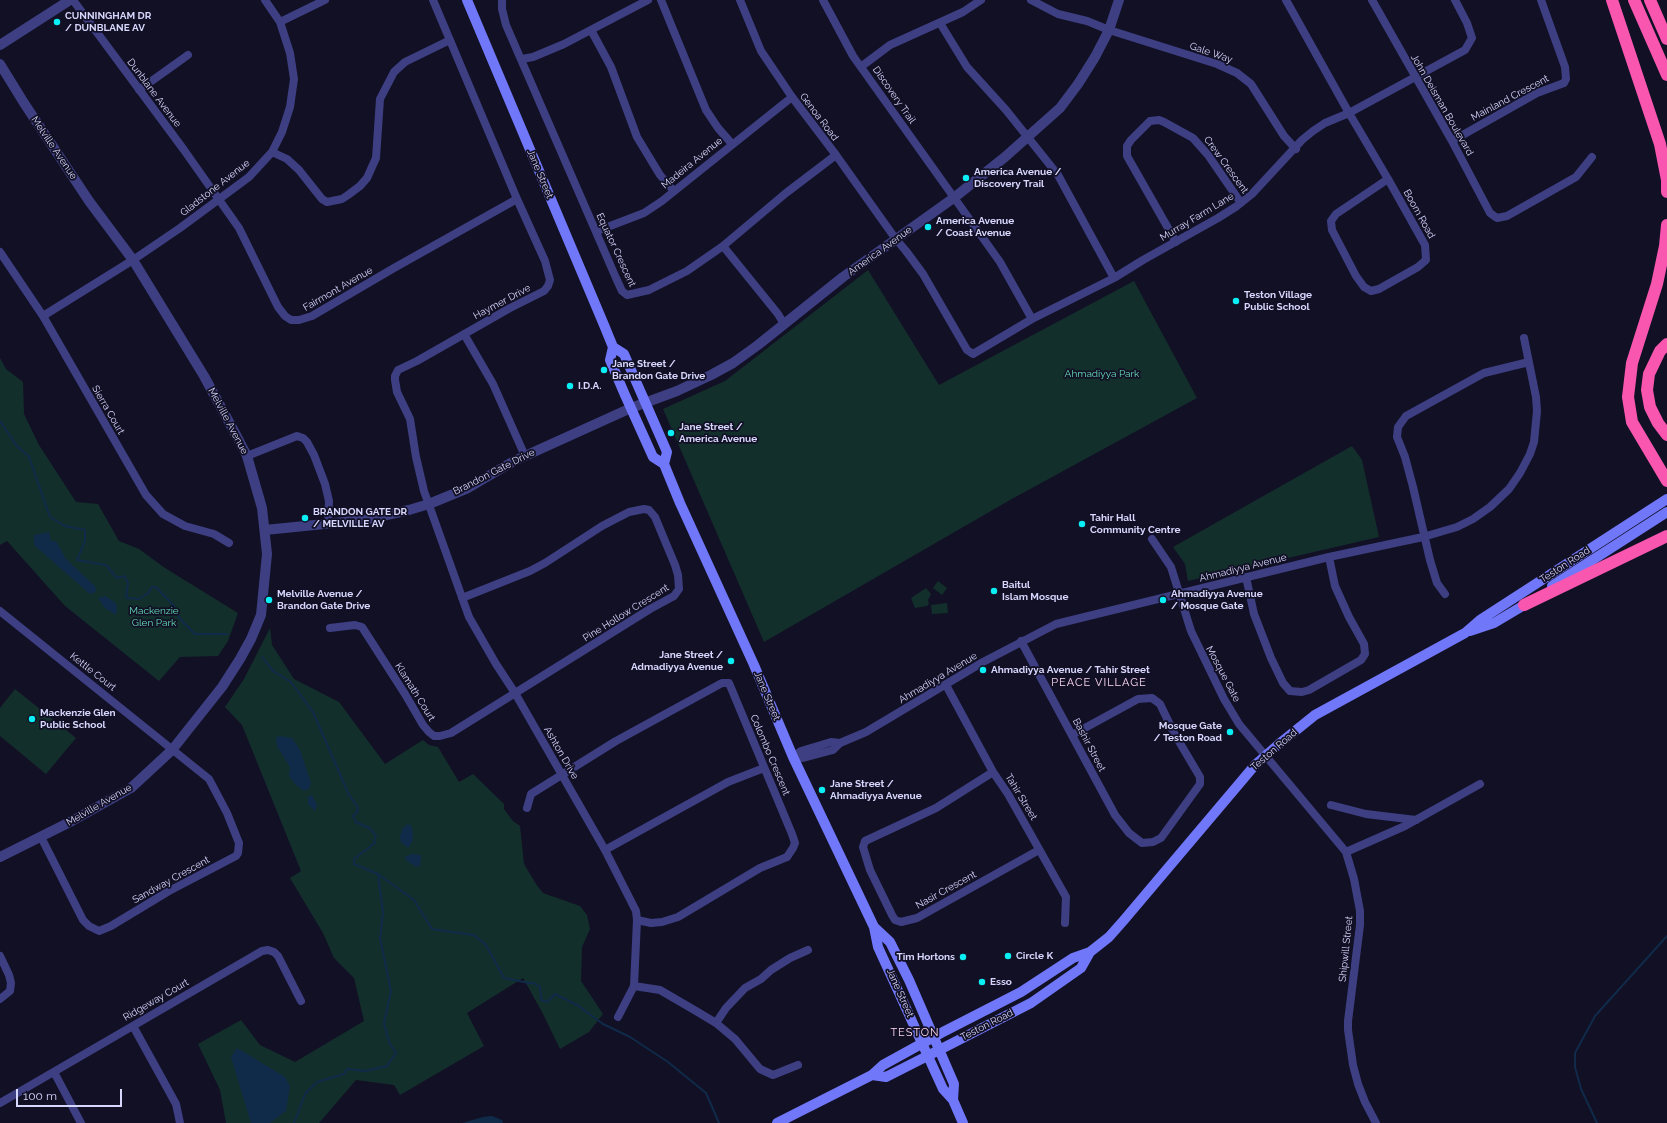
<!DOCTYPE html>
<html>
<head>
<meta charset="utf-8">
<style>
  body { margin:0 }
  #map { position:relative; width:1667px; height:1123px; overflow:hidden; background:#121025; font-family:Raleway,sans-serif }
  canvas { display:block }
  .scale { position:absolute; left:16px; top:1089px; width:106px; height:18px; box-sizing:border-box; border:2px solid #d7d6fd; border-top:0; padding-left:5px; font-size:12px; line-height:14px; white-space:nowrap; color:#d7d6fd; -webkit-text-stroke:3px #121025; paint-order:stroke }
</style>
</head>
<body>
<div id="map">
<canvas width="1667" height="1123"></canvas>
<div class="scale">100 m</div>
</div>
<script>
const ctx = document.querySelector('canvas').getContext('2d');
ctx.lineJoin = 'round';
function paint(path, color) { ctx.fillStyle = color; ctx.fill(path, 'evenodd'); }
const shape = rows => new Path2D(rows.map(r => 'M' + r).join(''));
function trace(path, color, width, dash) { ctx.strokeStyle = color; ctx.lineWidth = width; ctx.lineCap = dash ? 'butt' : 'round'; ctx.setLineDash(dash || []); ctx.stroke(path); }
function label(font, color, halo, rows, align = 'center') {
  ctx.font = font + ' Raleway,sans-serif'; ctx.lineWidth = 3.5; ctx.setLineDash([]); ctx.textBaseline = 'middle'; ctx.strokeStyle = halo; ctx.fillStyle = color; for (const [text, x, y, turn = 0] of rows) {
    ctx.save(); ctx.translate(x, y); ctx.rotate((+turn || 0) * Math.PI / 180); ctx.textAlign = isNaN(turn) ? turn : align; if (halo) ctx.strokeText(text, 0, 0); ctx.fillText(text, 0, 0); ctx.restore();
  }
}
paint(shape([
  [868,270,939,385,1134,281,1197,398,1010,500,764,642,663,409,725,381],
  [0,358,6,369,23,382,24,414,39,445,76,502,98,504,119,541,139,549,165,568,238,613,228,641,218,656,180,657,159,681,65,606,7,541,0,545],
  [1352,446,1362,460,1379,537,1188,581,1185,564,1173,547],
  [938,581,947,588,942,595,933,588],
  [926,588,931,594,928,600,929,604,927,606,915,608,911,598],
  [947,603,948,613,932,614,931,605],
  [270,628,272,645,294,679,339,702,385,764,423,740,429,745,438,747,459,782,473,774,504,804,504,809,513,821,520,826,524,864,536,884,543,893,580,906,587,915,590,929,582,947,581,981,603,1014,589,1032,560,1049,542,1012,523,978,467,1013,484,1046,400,1095,394,1085,356,1080,319,1123,226,1123,220,1090,198,1044,241,1020,260,1045,295,1062,364,1021,354,978,334,958,323,933,290,878,301,871,242,725,225,707,244,679],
  [15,689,76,738,46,774,0,736,0,708]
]), '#132f2c');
paint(shape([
  [49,532,51,541,56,541,66,559,95,586,96,592,90,594,34,545,34,535],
  [105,596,116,603,117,609,116,615,105,608,98,598],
  [280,736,292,738,300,750,311,783,309,789,304,791,295,784,289,776,290,767,277,746,276,738],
  [312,795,317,805,315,811,308,804,308,797],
  [408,824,412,827,413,837,412,842,408,848,401,842,400,836,403,828],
  [412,854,420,855,421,857,420,866,416,867,405,859,406,856],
  [237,1048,285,1077,290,1086,286,1111,270,1123,251,1123,231,1057],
  [492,1116,502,1120,503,1123,462,1123,483,1117]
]), '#102a49');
trace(shape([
  [0,421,16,445,29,457,50,517,65,526,85,530,85,541,77,560,106,565,117,578,124,576,128,583,126,598,139,599,148,593,152,587,156,587,174,606,180,619,195,634,227,634],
  [262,657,273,671,291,682,313,712,349,795,357,806,358,811,353,816,356,822,371,829,376,836,374,841,375,843,354,859,354,864,378,874,414,900,432,929,474,935,486,945,504,978,529,983,534,983,540,987,541,1000,547,1002,555,994,577,1005,603,1024,630,1037,668,1062,706,1093,719,1123],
  [294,1123,305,1094,317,1082,344,1074,347,1069,366,1071,387,1066,396,1053,389,1042,384,1023,391,991,380,938,383,912,378,874],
  [1597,1123,1581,1089,1575,1067,1575,1053,1595,1016,1667,936]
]), '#102a49', 2);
trace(shape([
  [73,0,184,150,239,228,278,307,285,316,291,320,299,320,312,316,394,268,517,199],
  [433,0,517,199,545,261,550,280,548,286,544,291,510,308,417,361,398,370,395,376,395,380,397,392,410,419,416,457,424,491,469,617,496,664,515,693,605,850,636,911,637,920,634,986,618,1017],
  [502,0,502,9,506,25,616,278,622,291,627,295,649,290,687,271,723,246,786,193,836,155],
  [661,0,706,110,718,128,732,144],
  [740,0,761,51,792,97,836,155,895,238,906,251,923,274,967,350,973,354,1032,319,1114,278,1143,260,1218,218,1237,206,1252,194,1302,140,1313,131,1325,123,1349,113,1465,50,1472,38,1467,23,1455,0],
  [823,0,853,56,1000,262,1032,319],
  [1031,0,1058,14,1087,21,1109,30,1217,64,1237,73,1251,84,1284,136,1296,149],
  [1286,0,1349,113,1388,179,1425,245,1426,260,1418,267,1379,289,1371,291,1364,287,1356,276,1332,230,1331,221,1336,214,1388,179],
  [1372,0,1452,141,1490,213,1497,218,1507,216,1576,177,1592,157],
  [280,22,325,0],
  [940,23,967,67,1006,110,1058,175,1114,278],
  [591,30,611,67,637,137,660,175,673,190],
  [522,59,533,57,564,44,648,0],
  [862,66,890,45,963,12,981,0],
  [139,90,188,55],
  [1452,141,1537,93,1564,83,1566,79,1565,67,1541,0],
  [272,152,287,159,299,170,322,199,327,202,342,199,348,195,360,186,367,178,376,158,380,99,394,72,405,62,450,40],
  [597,231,644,213,662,201,792,97],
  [1176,242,1127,156,1127,146,1131,140,1150,121,1159,120,1164,122,1193,138,1208,155,1241,203],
  [723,246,778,314,784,324],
  [0,252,43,316,146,495,163,514,185,526,214,534,229,543],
  [43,316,133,260,180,228,249,177,272,152,282,132,290,107,294,79,290,53,280,22,265,0],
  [464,334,493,384,525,456],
  [247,456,297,436,303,438,307,442,314,455,325,484,329,501,328,524],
  [1152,539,1171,567,1191,631,1224,699,1239,724,1346,852,1354,879,1360,911,1360,925,1348,1021,1348,1030,1353,1065,1358,1084,1365,1102,1376,1123],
  [1246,577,1254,614,1271,658,1283,683,1290,691,1302,692,1309,690,1361,660,1365,654,1364,644,1349,617,1335,586,1329,557],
  [1445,594,1437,583,1430,560,1413,487,1405,457,1397,437,1398,427,1406,416,1484,373,1529,362],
  [0,611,209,779,227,813,239,843,238,853,236,856,169,891,111,926,99,931,89,926,83,920,41,837],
  [330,628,355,625,362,627,405,694,423,725,429,732,434,736,440,736,451,733,650,609,674,596,679,589,678,575,675,565,655,517,649,510,644,509,629,512,602,526,545,563,530,571,462,598],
  [1021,641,1115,815,1129,833,1142,843,1153,842,1161,838,1200,784,1200,777,1174,733,1160,704,1152,698,1138,699,1072,735],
  [946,685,993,772,1008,794,1066,897,1065,923],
  [793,757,803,758,833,750,840,743,866,732,983,662,1056,624,1329,557,1423,537,1457,527,1473,519,1490,507,1509,489,1520,473,1530,454,1534,442,1537,411,1536,397,1524,338],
  [793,757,801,751,831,742,840,743],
  [993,772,936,808,865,841,863,847,870,870,892,915,895,920,901,922,917,918,1039,850],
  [1331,805,1366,814,1416,820],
  [527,808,531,794,616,741,722,683,729,683,792,834,795,843,793,848,787,857,760,868,678,917,662,922,651,923,637,920],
  [605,850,728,782,764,768],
  [1346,852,1405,826,1480,784],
  [0,956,9,975,11,983,10,991,0,999],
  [634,986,660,990,696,1011,716,1023],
  [133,1026,176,1104,180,1123],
  [798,1065,773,1075,760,1069,735,1039,716,1023,726,1008,745,988,761,979,771,970,790,958,808,950],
  [54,1072,81,1123],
  [0,1103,262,951,268,950,274,952,278,956,301,1001]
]), '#3d3f82', 8);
trace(shape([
  [0,45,70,0],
  [0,64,24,103,89,201,133,260,204,376,236,435,247,456,262,508,267,554,261,615,251,639,240,659,222,687,172,750,131,788,72,821,0,857],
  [265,530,364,520,409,510,429,504,468,488,514,461,536,451,631,408,677,391,711,375,733,363,758,345,843,277,955,197,1005,157,1060,108,1078,84,1095,57,1109,30,1119,0]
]), '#3d3f82', 10);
trace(shape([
  [467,0,604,325,613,347,624,354,667,452,664,464,680,503,754,665,793,757,874,927,878,947,943,1089,953,1100,963,1123],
  [613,347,610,360,625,395,653,457,664,464],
  [1552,586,1667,512],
  [1470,631,1494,623,1531,601],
  [874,927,890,942,909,980,954,1084,953,1100],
  [872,1075,886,1077,947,1046,1031,1003,1081,968,1090,952,1109,937,1124,920,1255,765,1279,744,1315,715,1465,633,1480,620,1667,499],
  [777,1123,872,1075,883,1065,941,1033,1021,992,1073,958,1090,952]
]), '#7177f9', 10);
trace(shape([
  [1612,0,1660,144,1667,180,1667,192],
  [1634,0,1667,75],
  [1650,0,1667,39],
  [1667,225,1665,246,1657,284,1632,363,1628,397,1632,422,1667,481],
  [1667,344,1660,351,1649,374,1647,390,1650,407,1658,423,1667,435],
  [1524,605,1667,536]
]), '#f856af', 12);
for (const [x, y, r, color] of [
  [57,22,4,"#0aeef5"],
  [966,178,4,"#0aeef5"],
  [928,227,4,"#0aeef5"],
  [1236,301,4,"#0aeef5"],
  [604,370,4,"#0aeef5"],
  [570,386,4,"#0aeef5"],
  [671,433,4,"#0aeef5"],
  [305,518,4,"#0aeef5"],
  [1082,524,4,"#0aeef5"],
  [994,591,4,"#0aeef5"],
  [269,600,4,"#0aeef5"],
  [1163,600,4,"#0aeef5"],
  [731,661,4,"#0aeef5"],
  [983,670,4,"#0aeef5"],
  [32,719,4,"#0aeef5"],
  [1230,732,4,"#0aeef5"],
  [822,790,4,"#0aeef5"],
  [1008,956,4,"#0aeef5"],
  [963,957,4,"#0aeef5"],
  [982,982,4,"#0aeef5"]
]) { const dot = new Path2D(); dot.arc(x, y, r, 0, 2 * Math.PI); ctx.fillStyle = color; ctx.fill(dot); trace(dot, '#121025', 1.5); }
label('bold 10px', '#d7d6fd', '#121025', [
  ["CUNNINGHAM DR",65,16],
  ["/ DUNBLANE AV",65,28],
  ["America Avenue /",974,172],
  ["Discovery Trail",974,184],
  ["America Avenue",936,221],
  ["/ Coast Avenue",936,233],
  ["Teston Village",1244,295],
  ["Public School",1244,307],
  ["Jane Street /",612,364],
  ["Brandon Gate Drive",612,376],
  ["I.D.A.",578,386],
  ["Jane Street /",679,427],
  ["America Avenue",679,439],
  ["BRANDON GATE DR",313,512],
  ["/ MELVILLE AV",313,524],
  ["Tahir Hall",1090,518],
  ["Community Centre",1090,530],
  ["Baitul",1002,585],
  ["Islam Mosque",1002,597],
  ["Melville Avenue /",277,594],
  ["Brandon Gate Drive",277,606],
  ["Ahmadiyya Avenue",1171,594],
  ["/ Mosque Gate",1171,606],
  ["Jane Street /",723,655,"right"],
  ["Admadiyya Avenue",723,667,"right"],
  ["Ahmadiyya Avenue / Tahir Street",991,670],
  ["Mackenzie Glen",40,713],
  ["Public School",40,725],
  ["Mosque Gate",1222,726,"right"],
  ["/ Teston Road",1222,738,"right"],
  ["Jane Street /",830,784],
  ["Ahmadiyya Avenue",830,796],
  ["Circle K",1016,956],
  ["Tim Hortons",955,957,"right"],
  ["Esso",990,982]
], 'left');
label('10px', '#d7d6fd', '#121025', [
  ["Gale Way",1211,53,19],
  ["Dunblane Avenue",154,93,53],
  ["Discovery Trail",894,95,55],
  ["Mainland Crescent",1510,98,-28],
  ["John Deisman Boulevard",1442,105,60],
  ["Genoa Road",819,117,53],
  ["Melville Avenue",54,148,56],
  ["Madeira Avenue",692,163,-39],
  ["Crew Crescent",1226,165,54],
  ["Jane Street",540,174,67],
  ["Gladstone Avenue",215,188,-38],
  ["Boom Road",1419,214,61],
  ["Murray Farm Lane",1197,217,-31],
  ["Equator Crescent",616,250,65],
  ["America Avenue",880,251,-36],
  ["Fairmont Avenue",338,289,-30],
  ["Haymer Drive",502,302,-28],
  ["Sierra Court",108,410,60],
  ["Melville Avenue",228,421,62],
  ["Brandon Gate Drive",494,472,-27],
  ["Teston Road",1565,565,-33],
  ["Ahmadiyya Avenue",1243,568,-14],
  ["Pine Hollow Crescent",626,613,-32],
  ["Kettle Court",93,672,38],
  ["Mosque Gate",1223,674,62],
  ["Ahmadiyya Avenue",938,678,-31],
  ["Klamath Court",415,692,58],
  ["Jane Street",767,696,67],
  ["Bashir Street",1089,745,62],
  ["Teston Road",1274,750,-41],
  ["Ashton Drive",561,753,60],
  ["Colombo Crescent",770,755,67],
  ["Tahir Street",1021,797,59],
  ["Melville Avenue",99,805,-30],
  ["Sandway Crescent",171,880,-29],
  ["Nasir Crescent",946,890,-29],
  ["Shipwill Street",1346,949,-84],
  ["Jane Street",900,993,66],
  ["Ridgeway Court",156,1000,-30],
  ["Teston Road",987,1025,-27]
]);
label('10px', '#64dbb5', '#121025', [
  ["Ahmadiyya Park",1102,374],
  ["Mackenzie",154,611],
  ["Glen Park",154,623]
]);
ctx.letterSpacing = '1px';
label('11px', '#fdd8f2', '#121025', [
  ["PEACE VILLAGE",1099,683],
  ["TESTON",915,1033]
]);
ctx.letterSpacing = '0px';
</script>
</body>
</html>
